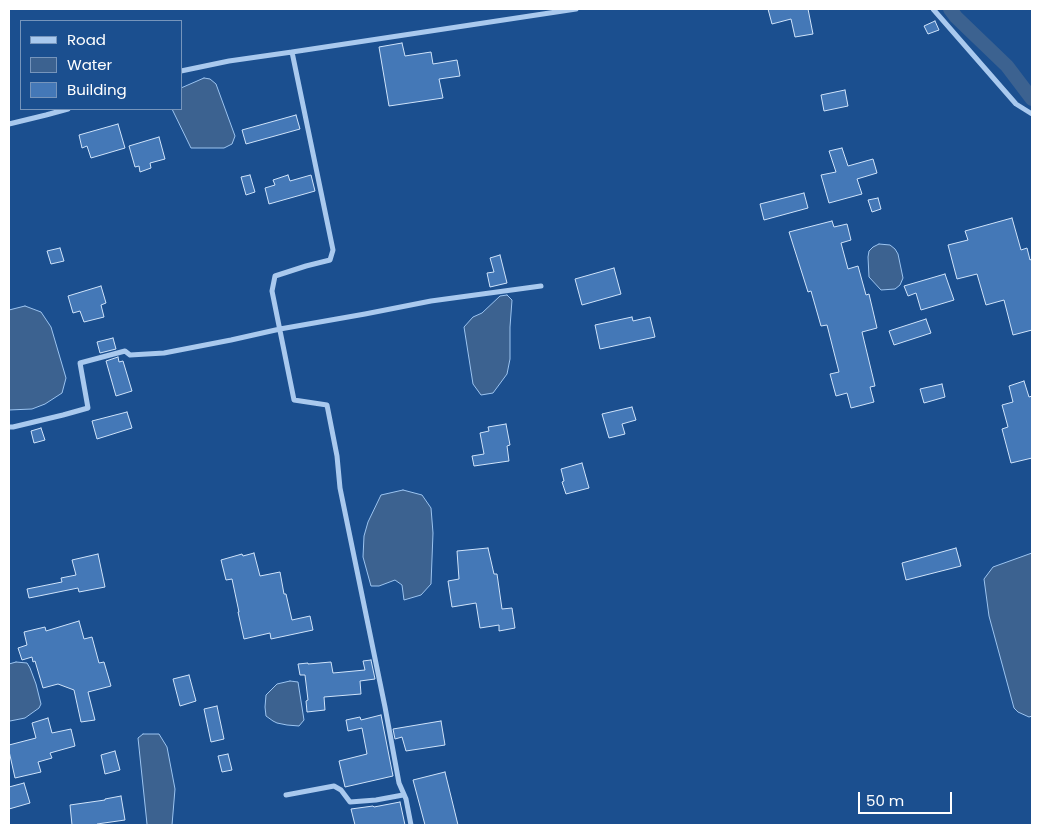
<!DOCTYPE html>
<html>
<head>
<meta charset="utf-8">
<style>
  body { margin:0 }
  #map { position:relative; width:1041px; height:834px; overflow:hidden; background:#1b4f8f; font-family:Poppins,sans-serif }
  canvas { display:block }
  .frame { position:absolute; inset:0; border:10px solid #fff; pointer-events:none }
  .legend { position:absolute; left:20px; top:20px; width:162px; height:90px; box-sizing:border-box; background:#1b4f8f; border:1px solid #7695bc; margin:0; padding:6px 9px; list-style:none; font-size:15px; color:#fff }
  .legend li { display:flex; align-items:center; gap:10px; height:25px }
  .legend b { width:25px; border:1px solid #7695bc }
  .scale { position:absolute; left:858px; top:792px; width:94px; height:22px; box-sizing:border-box; border:2px solid #fff; border-top:0; padding-left:6px; font-size:15px; line-height:18px; white-space:nowrap; color:#fff; -webkit-text-stroke:4px #1b4f8f; paint-order:stroke }
</style>
</head>
<body>
<div id="map">
<canvas width="1041" height="834"></canvas>
<div class="frame"></div>
<ul class="legend">
<li><b style="height:6px;background:#a9c9ee"></b>Road</li>
<li><b style="height:14px;background:#3c6290"></b>Water</li>
<li><b style="height:14px;background:#4478b7"></b>Building</li>
</ul>
<div class="scale">50 m</div>
</div>
<script>
const ctx = document.querySelector('canvas').getContext('2d');
ctx.lineJoin = 'round';
function paint(path, color) { ctx.fillStyle = color; ctx.fill(path, 'evenodd'); }
const shape = rows => new Path2D(rows.map(r => 'M' + r).join(''));
function trace(path, color, width, dash) { ctx.strokeStyle = color; ctx.lineWidth = width; ctx.lineCap = dash ? 'butt' : 'round'; ctx.setLineDash(dash || []); ctx.stroke(path); }
const water = shape([
  [204,78,210,79,216,84,235,136,232,144,224,148,191,148,172,109,181,109,181,88,204,78],
  [879,244,890,245,895,249,898,254,903,278,900,285,895,289,881,290,869,277,868,257,869,251,873,247,879,244],
  [507,295,512,300,510,327,510,359,507,374,493,393,481,395,473,384,464,327,473,317,482,313,500,296,507,295],
  [25,306,41,312,51,327,66,378,62,393,45,404,32,409,9,410,9,310,25,306],
  [403,490,422,495,431,508,433,533,431,584,421,595,404,600,402,585,395,580,379,586,371,586,363,557,364,536,368,522,381,495,403,490],
  [1032,553,1032,716,1029,717,1018,712,1014,708,989,616,984,579,993,567,1032,553],
  [16,662,27,663,30,668,36,684,41,704,39,708,25,718,10,721,9,721,9,664,16,662],
  [290,681,298,682,304,720,299,726,287,725,277,723,273,721,266,716,265,707,266,695,277,684,290,681],
  [143,734,159,734,167,747,175,789,172,825,148,825,147,824,138,738,143,734]
]);
paint(water, '#3c6290');
trace(water, '#9cc4f0', 1);
trace(shape([
  [950,9,956,17,1007,66,1032,99]
]), '#3c6290', 14);
const building = shape([
  [768,9,808,9,813,34,795,37,791,19,772,24,768,9],
  [935,21,939,30,928,34,924,26,935,21],
  [402,43,405,56,431,52,433,64,457,60,460,76,439,79,443,98,389,106,379,47,402,43],
  [845,90,848,106,824,111,821,95,845,90],
  [296,115,300,129,246,144,242,130,296,115],
  [118,124,125,148,91,158,87,146,82,148,79,135,118,124],
  [159,137,165,159,150,163,151,168,140,172,139,166,135,167,129,146,159,137],
  [842,148,848,166,873,159,877,173,857,179,862,194,829,203,821,175,836,172,829,151,842,148],
  [250,175,255,192,246,195,241,177,250,175],
  [288,175,290,181,311,175,315,191,269,204,265,188,275,185,273,180,288,175],
  [804,193,808,208,764,220,760,204,804,193],
  [878,198,881,209,872,212,868,200,878,198],
  [1012,218,1021,250,1027,248,1030,260,1032,259,1032,330,1013,335,1004,300,986,305,977,274,957,279,948,245,968,240,965,231,1012,218],
  [832,221,834,227,847,224,851,240,841,243,848,269,858,266,866,295,869,294,877,328,862,332,875,386,870,387,874,402,851,408,847,393,836,396,830,374,839,372,827,325,821,326,811,291,808,292,789,232,832,221],
  [60,248,64,261,51,264,47,251,60,248],
  [500,255,507,283,490,287,487,273,494,272,490,258,500,255],
  [614,268,621,294,582,305,575,279,614,268],
  [945,274,954,300,921,310,916,293,908,296,904,286,945,274],
  [101,286,106,303,101,305,104,317,84,322,80,311,73,313,68,296,101,286],
  [632,317,633,321,650,317,655,337,600,349,595,325,632,317],
  [926,319,931,333,894,345,889,331,926,319],
  [113,338,116,349,100,353,97,342,113,338],
  [118,357,119,362,123,361,132,391,116,396,106,361,118,357],
  [1024,381,1029,397,1032,396,1032,458,1011,463,1002,429,1008,427,1002,405,1013,402,1009,386,1024,381],
  [942,384,945,397,924,403,920,389,942,384],
  [632,407,636,420,622,424,625,434,609,438,602,414,632,407],
  [127,412,132,428,97,439,92,421,127,412],
  [506,424,510,445,507,446,509,461,474,466,472,456,484,454,480,433,489,431,488,427,506,424],
  [41,428,45,440,34,443,31,431,41,428],
  [582,463,589,488,566,494,562,482,564,481,561,469,582,463],
  [488,548,494,574,497,574,502,609,512,608,515,628,499,631,499,625,480,628,476,603,452,607,448,581,459,579,457,551,488,548],
  [956,548,961,566,906,580,902,563,956,548],
  [254,553,260,576,280,572,284,594,286,594,292,620,310,616,313,630,271,639,270,633,244,639,238,612,239,612,232,579,226,580,221,560,242,554,243,556,254,553],
  [98,554,105,587,79,592,78,588,29,598,27,589,62,582,61,578,76,575,72,560,98,554],
  [79,621,84,639,92,637,99,663,104,662,111,686,88,692,95,720,81,722,74,690,58,684,43,688,35,661,33,662,32,657,22,660,18,648,27,645,24,632,45,627,46,631,79,621],
  [371,660,375,679,360,681,361,694,324,697,325,710,307,712,306,701,308,700,305,675,300,675,298,664,308,663,308,664,331,662,333,673,365,670,363,661,371,660],
  [189,675,196,701,180,706,173,679,189,675],
  [217,706,224,739,211,742,204,709,217,706],
  [381,715,393,776,345,787,339,761,367,754,362,728,348,731,346,720,360,717,361,720,381,715],
  [48,718,52,733,71,729,75,746,50,753,52,758,38,762,41,772,15,778,9,751,9,745,36,738,32,723,48,718],
  [441,721,445,745,406,751,402,737,395,739,393,729,441,721],
  [115,751,120,770,105,774,101,755,115,751],
  [228,754,232,770,222,772,218,756,228,754],
  [445,772,458,825,425,825,413,780,445,772],
  [24,783,30,803,9,809,9,787,24,783],
  [121,796,125,820,97,824,97,825,72,825,70,805,105,800,105,799,121,796],
  [400,802,405,825,355,825,351,809,373,806,374,807,400,802]
]);
paint(building, '#4478b7');
trace(building, '#cfe3fa', 1);
trace(shape([
  [933,9,1016,104,1032,114],
  [181,71,229,61,292,52],
  [9,124,46,115,68,109],
  [9,427,13,427,63,415,88,408,80,363,125,351,130,355,164,353,231,340,280,329,365,314,431,301,541,286],
  [286,795,334,786,341,790,350,802,376,800,403,795],
  [411,825,406,799,399,783,385,707,340,488,337,456,327,405,294,400,272,291,275,276,306,266,330,260,333,250,292,52,576,9]
]), '#a9c9ee', 5);
</script>
</body>
</html>
